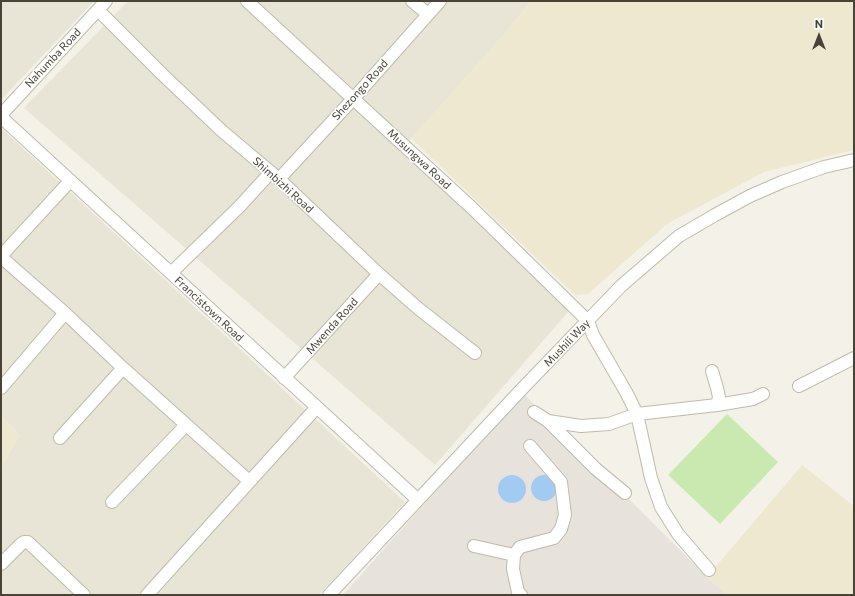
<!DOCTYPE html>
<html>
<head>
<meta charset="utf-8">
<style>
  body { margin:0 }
  #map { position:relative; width:855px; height:596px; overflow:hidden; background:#f4f2e8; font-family:Commissioner,sans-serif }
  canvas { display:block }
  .frame { position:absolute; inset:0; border:2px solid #484336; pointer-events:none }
  .north { position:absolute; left:799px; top:16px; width:40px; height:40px; -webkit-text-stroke:3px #fff; paint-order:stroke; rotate:0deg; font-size:11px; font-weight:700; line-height:16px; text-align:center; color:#484336 }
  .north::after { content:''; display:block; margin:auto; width:14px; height:18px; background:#484336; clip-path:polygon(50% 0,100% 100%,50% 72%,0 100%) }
</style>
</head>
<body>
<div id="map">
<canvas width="855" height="596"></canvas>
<div class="frame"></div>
<div class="north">N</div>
</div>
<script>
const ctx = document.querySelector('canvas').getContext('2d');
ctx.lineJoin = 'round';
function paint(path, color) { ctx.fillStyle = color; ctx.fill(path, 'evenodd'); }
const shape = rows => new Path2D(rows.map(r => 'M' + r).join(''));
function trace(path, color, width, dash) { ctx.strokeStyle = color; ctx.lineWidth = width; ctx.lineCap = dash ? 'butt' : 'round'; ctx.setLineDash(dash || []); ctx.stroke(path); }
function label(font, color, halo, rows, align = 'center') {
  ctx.font = font + ' Commissioner,sans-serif'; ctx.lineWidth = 3.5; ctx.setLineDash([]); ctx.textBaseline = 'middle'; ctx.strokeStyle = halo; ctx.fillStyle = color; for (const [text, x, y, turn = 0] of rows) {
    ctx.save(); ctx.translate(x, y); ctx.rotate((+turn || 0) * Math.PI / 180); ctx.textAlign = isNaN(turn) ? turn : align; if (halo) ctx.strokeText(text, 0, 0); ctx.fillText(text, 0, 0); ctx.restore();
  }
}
paint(shape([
  [1,1,94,1,1,100],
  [128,1,532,1,499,40,402,149,569,311,435,465,24,108],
  [1,128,405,502,319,595,1,595,1,467,20,435,1,416]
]), '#e8e4d6');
paint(shape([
  [523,393,707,577,725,593,724,595,343,595]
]), '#e7e3dc');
paint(shape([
  [532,1,854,1,854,150,764,172,667,224,588,294,575,295,411,138,499,40],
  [1,416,20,435,1,467],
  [802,465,854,506,854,595,724,595,725,593,707,577]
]), '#eee8d1');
paint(shape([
  [727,414,778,462,720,524,668,475]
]), '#cae9b0');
paint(shape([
  '498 489a14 14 0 1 1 28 0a14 14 0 1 1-28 0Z',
  '531 488a13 13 0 1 1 26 0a13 13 0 1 1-26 0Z'
]), '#a3cbf2');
const minor = shape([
  [247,1,472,208,588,321,593,335,626,392,637,414,651,478,661,507,678,534,709,570],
  [412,1,428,14],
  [98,10,163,75,222,131,279,179,379,274,419,309,475,353],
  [1,115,106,1],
  [1,117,418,500],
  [279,179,353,99,440,1],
  [1,256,70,181],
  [1,257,65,313,123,368,249,481],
  [171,273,240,206,271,172],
  [712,371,717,388,719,397,717,405],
  [284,378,379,274],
  [799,386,854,358],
  [1,388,65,313],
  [534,412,548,421,581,426,609,424,637,414,717,405,753,399,763,394],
  [548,421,596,469,625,493],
  [60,438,123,368],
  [112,502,186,425],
  [474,546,514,555],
  [1,564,21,544,24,542,28,542,84,595],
  [147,595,317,407],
  [329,595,520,391,621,286,679,236,715,215,750,196,782,182,824,167,854,160],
  [521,595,518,592,513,569,514,555,520,547,554,538,561,529,565,515,561,482,530,446]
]);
trace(minor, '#c0baaa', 14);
trace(minor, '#fff', 12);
label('11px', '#484336', '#fff', [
  ["Nahumba Road",53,58,-47],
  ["Shezongo Road",360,90,-48],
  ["Musungwa Road",419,159,43],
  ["Shimbizhi Road",283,185,42],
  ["Francistown Road",209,309,43],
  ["Mwenda Road",332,326,-48],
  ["Mushili Way",567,343,-46]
]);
</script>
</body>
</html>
